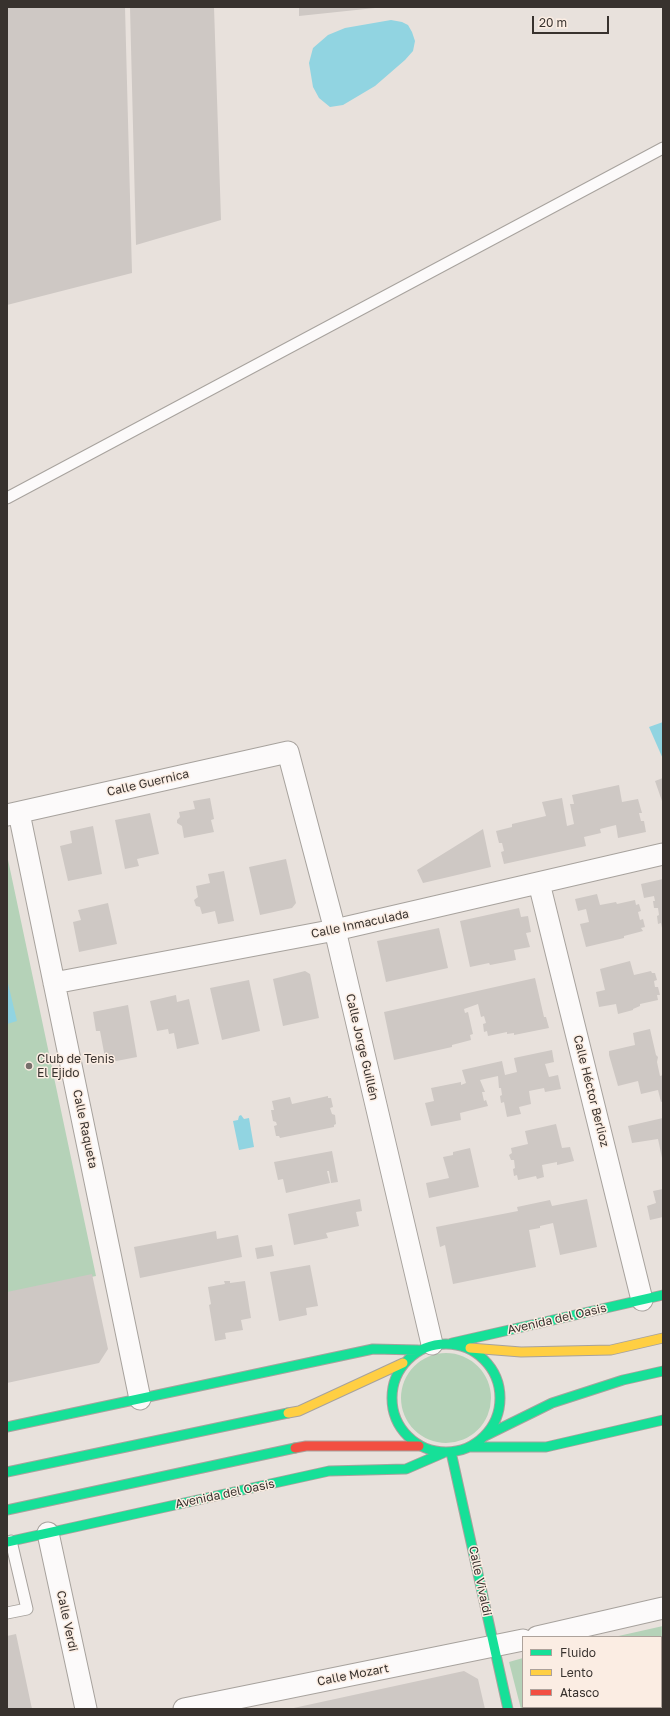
<!DOCTYPE html>
<html>
<head>
<meta charset="utf-8">
<style>
  body { margin:0 }
  #map { position:relative; width:670px; height:1716px; overflow:hidden; background:#e8e1dc; font-family:"Golos Text",sans-serif }
  canvas { display:block }
  .frame { position:absolute; inset:0; border:8px solid #38322e; pointer-events:none }
  .legend { position:absolute; left:522px; top:1636px; width:140px; height:72px; box-sizing:border-box; background:#fbede3; border:1px solid #ada29b; margin:0; padding:5px 7px; list-style:none; font-size:12px; color:#38322e }
  .legend li { display:flex; align-items:center; gap:8px; height:20px }
  .legend b { width:20px; border:1px solid #ada29b }
  .scale { position:absolute; left:532px; top:16px; width:77px; height:18px; box-sizing:border-box; border:2px solid #38322e; border-top:0; padding-left:5px; font-size:12px; line-height:14px; white-space:nowrap; color:#38322e; -webkit-text-stroke:3px #fbede3; paint-order:stroke }
</style>
</head>
<body>
<div id="map">
<canvas width="670" height="1716"></canvas>
<div class="frame"></div>
<ul class="legend">
<li><b style="height:5px;background:#16e098"></b>Fluido</li>
<li><b style="height:5px;background:#ffcf43"></b>Lento</li>
<li><b style="height:5px;background:#f24e42"></b>Atasco</li>
</ul>
<div class="scale">20 m</div>
</div>
<script>
const ctx = document.querySelector('canvas').getContext('2d');
ctx.lineJoin = 'round';
function paint(path, color) { ctx.fillStyle = color; ctx.fill(path, 'evenodd'); }
const shape = rows => new Path2D(rows.map(r => 'M' + r).join(''));
function trace(path, color, width, dash) { ctx.strokeStyle = color; ctx.lineWidth = width; ctx.lineCap = dash ? 'butt' : 'round'; ctx.setLineDash(dash || []); ctx.stroke(path); }
function label(font, color, halo, rows, align = 'center') {
  ctx.font = font + ' "Golos Text",sans-serif'; ctx.lineWidth = 3; ctx.setLineDash([]); ctx.textBaseline = 'middle'; ctx.strokeStyle = halo; ctx.fillStyle = color; for (const [text, x, y, turn = 0] of rows) {
    ctx.save(); ctx.translate(x, y); ctx.rotate((+turn || 0) * Math.PI / 180); ctx.textAlign = isNaN(turn) ? turn : align; if (halo) ctx.strokeText(text, 0, 0); ctx.fillText(text, 0, 0); ctx.restore();
  }
}
paint(shape([
  [7,855,96,1276,7,1294],
  '401 1398a45 45 0 1 1 90 0a45 45 0 1 1-90 0Z',
  [663,1626,663,1709,521,1709,509,1662,523,1658,523,1707,661,1707,661,1637,614,1637]
]), '#b5d2b8');
paint(shape([
  [391,20,402,22,408,25,412,32,415,41,413,51,405,60,375,86,343,105,330,107,319,98,313,87,309,63,313,48,328,35,345,28],
  [663,722,663,759,649,727],
  [7,979,17,1021,7,1024],
  [241,1115,244,1119,249,1118,254,1147,239,1150,233,1121,238,1120,239,1116]
]), '#91d4e1');
paint(shape([
  [7,7,125,7,132,273,7,305],
  [130,7,214,7,221,220,136,245],
  [299,7,375,7,375,8,299,16],
  [663,778,663,804,655,781],
  [619,785,622,802,638,799,642,813,639,813,641,821,644,821,646,832,618,838,616,825,600,829,601,833,584,837,586,846,504,864,501,852,504,851,502,843,499,843,496,831,512,827,512,824,546,816,542,802,562,798,567,826,574,824,570,804,574,804,572,795],
  [210,798,214,819,211,820,214,832,184,838,182,826,177,823,177,820,180,817,179,812,195,809,193,801],
  [150,813,159,854,137,859,139,866,125,869,115,820],
  [93,826,102,874,68,881,60,846,72,843,70,831],
  [483,829,491,867,423,883,417,870],
  [286,859,296,903,292,908,260,915,249,867],
  [224,871,234,921,218,924,215,911,202,914,200,907,196,906,194,900,198,897,196,886,210,883,208,874],
  [663,879,663,928,662,928,661,923,658,924,657,916,659,915,658,908,654,908,653,901,655,901,654,896,644,898,641,884],
  [597,894,600,905,616,902,617,904,635,900,636,905,639,904,641,911,638,912,640,920,643,919,645,927,641,928,643,931,624,936,624,938,586,947,580,924,589,922,586,909,578,911,575,899],
  [108,903,117,944,79,952,73,922,81,920,78,910],
  [519,908,521,917,528,916,531,932,526,933,530,947,514,950,516,960,490,965,489,963,470,967,460,921],
  [439,928,448,968,386,982,377,941],
  [630,961,634,975,651,971,652,973,655,973,657,980,654,981,655,987,658,987,660,995,657,995,658,1000,640,1004,640,1006,633,1009,633,1010,618,1014,616,1004,599,1007,596,992,605,990,600,969],
  [305,971,310,974,319,1018,283,1026,273,979],
  [535,978,544,1017,546,1017,549,1028,514,1035,514,1033,507,1034,507,1032,488,1036,487,1031,484,1032,483,1024,486,1023,484,1016,481,1017,478,1004,464,1009,465,1013,468,1012,473,1034,470,1035,471,1040,452,1045,452,1047,394,1060,384,1012],
  [249,980,260,1031,222,1040,210,988],
  [176,995,177,1002,189,999,199,1044,177,1049,174,1033,169,1034,168,1029,157,1031,150,1001],
  [128,1005,137,1057,106,1063,100,1031,96,1031,93,1012],
  [650,1029,656,1055,658,1057,657,1062,660,1076,663,1075,663,1101,661,1102,658,1090,641,1094,638,1081,618,1086,609,1055,609,1051,635,1045,633,1033],
  [552,1050,554,1062,545,1064,549,1077,558,1075,561,1089,545,1092,544,1088,529,1091,531,1104,519,1107,521,1114,507,1117,504,1102,501,1103,500,1096,502,1095,501,1088,499,1088,498,1076,480,1080,485,1092,482,1092,484,1101,486,1100,488,1106,460,1113,461,1120,431,1126,425,1103,434,1101,431,1088,461,1082,461,1085,466,1083,462,1070,502,1061,505,1075,517,1072,514,1058],
  [328,1096,328,1098,331,1098,333,1107,330,1108,332,1114,335,1115,336,1124,334,1125,334,1127,280,1138,279,1136,276,1136,274,1126,277,1125,276,1122,273,1121,271,1110,274,1110,272,1101,290,1097,292,1104],
  [663,1118,663,1158,662,1158,658,1139,632,1143,628,1126],
  [556,1124,562,1148,570,1147,574,1161,557,1165,557,1162,542,1165,544,1177,537,1179,536,1176,518,1180,517,1175,514,1176,513,1169,515,1168,514,1160,511,1160,509,1155,512,1153,511,1148,528,1144,525,1131],
  [470,1148,479,1187,429,1198,426,1183,449,1178,443,1157,453,1155,453,1152],
  [332,1151,338,1182,331,1183,329,1171,327,1171,330,1183,286,1193,283,1179,278,1180,274,1162],
  [663,1189,663,1217,650,1220,647,1206,656,1203,653,1191],
  [360,1199,362,1211,356,1212,359,1226,326,1233,328,1238,294,1245,288,1214],
  [587,1199,597,1247,560,1255,553,1223,540,1226,540,1228,529,1230,536,1267,453,1284,445,1245,440,1247,436,1227,518,1211,517,1207,550,1200,552,1206],
  [216,1231,217,1239,238,1235,242,1257,140,1278,134,1247],
  [272,1245,274,1256,257,1259,255,1248],
  [310,1265,318,1306,306,1308,307,1315,279,1321,270,1272],
  [92,1274,108,1349,99,1363,7,1383,7,1292],
  [224,1281,230,1281,230,1283,245,1281,251,1318,241,1320,243,1330,225,1333,226,1339,215,1341,209,1305,211,1304,208,1287,225,1284],
  [16,1634,32,1709,7,1709,7,1636],
  [464,1671,478,1679,485,1709,289,1709]
]), '#cec8c4');
const lane = shape([
  [7,498,663,148],
  [7,1613,27,1609,11,1541]
]);
const street = shape([
  [19,813,140,1399],
  [7,815,288,752,335,930,432,1344],
  [539,883,642,1300],
  [54,983,335,930,663,854],
  [48,1533,86,1709],
  [537,1637,663,1608],
  [184,1709,523,1640]
]);
const fast = shape([
  [452,1343,663,1295],
  '392 1398a54 54 0 1 1 108 0a54 54 0 1 1-108 0Z',
  [7,1427,373,1349,418,1350],
  [485,1436,552,1403,623,1380,663,1371],
  [470,1447,546,1447,663,1420],
  [451,1452,508,1709],
  [7,1472,288,1413],
  [7,1510,295,1448],
  [7,1542,329,1471,406,1469,443,1453]
]);
const slow = shape([
  [470,1348,521,1352,611,1350,663,1338],
  [288,1413,299,1411,403,1363]
]);
const jam = shape([
  [295,1448,306,1446,419,1446]
]);
trace(lane, '#a7a29d', 13);
trace(street, '#a7a29d', 23);
trace(fast, '#a7a29d', 11);
trace(slow, '#a7a29d', 11);
trace(jam, '#a7a29d', 11);
trace(shape([
  [661,1664,663,1664],
  [568,1707,569,1709],
  [649,1707,649,1709]
]), '#c4c2bf', 2.5, [2, 2]);
trace(lane, '#fcfafa', 11);
trace(street, '#fcfafa', 21);
trace(fast, '#16e098', 9);
trace(slow, '#ffcf43', 9);
trace(jam, '#f24e42', 9);
for (const [x, y, r, color] of [
  [29,1066,4,"#766f6b"]
]) { const dot = new Path2D(); dot.arc(x, y, r, 0, 2 * Math.PI); ctx.fillStyle = color; ctx.fill(dot); trace(dot, '#fbede3', 1.5); }
label('12px', '#38322e', '#fbede3', [
  ["Calle Guernica",148,783,-13],
  ["Calle Inmaculada",360,924,-12],
  ["Calle Jorge Guillén",362,1047,77],
  ["Calle Héctor Berlioz",591,1091,76],
  ["Calle Raqueta",85,1129,78],
  ["Avenida del Oasis",557,1319,-13],
  ["Avenida del Oasis",225,1494,-12],
  ["Calle Vivaldi",480,1581,78],
  ["Calle Verdi",67,1621,78],
  ["Calle Mozart",353,1675,-11]
]);
label('12px', '#38322e', '#fbede3', [
  ["Club de Tenis",37,1059],
  ["El Ejido",37,1073]
], 'left');
</script>
</body>
</html>
